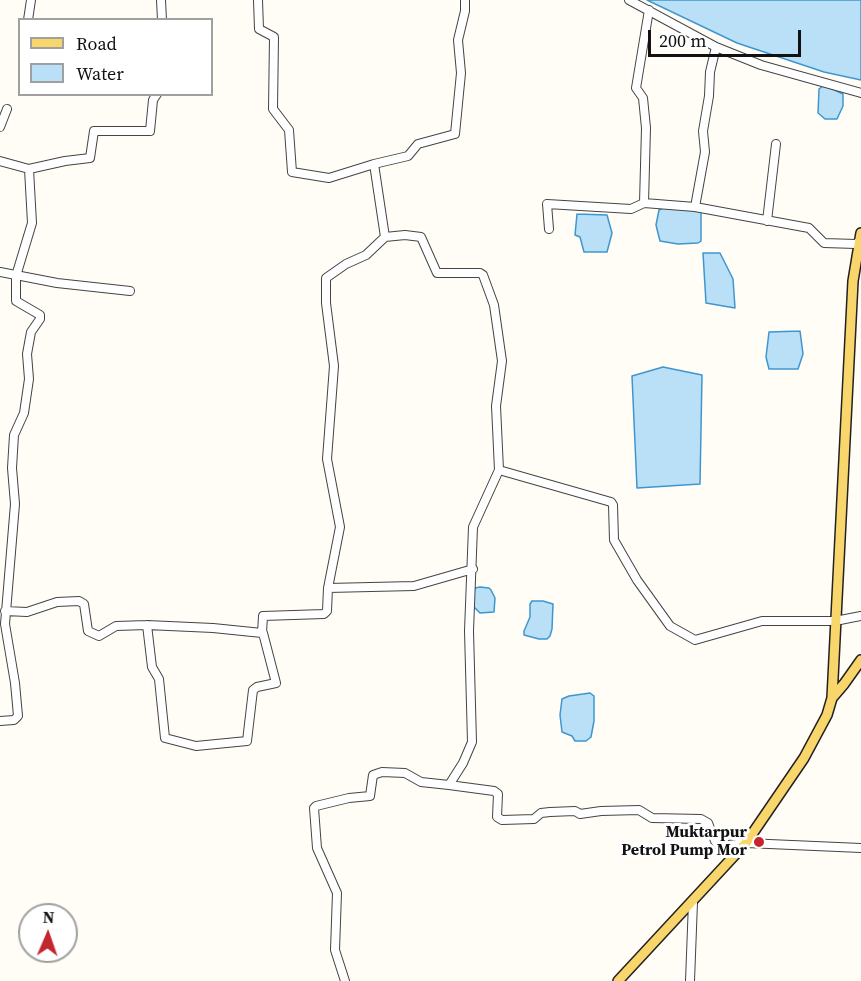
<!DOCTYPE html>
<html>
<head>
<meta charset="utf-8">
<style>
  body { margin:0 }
  #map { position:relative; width:861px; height:981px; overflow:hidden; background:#fffdf5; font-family:"Source Serif 4",serif }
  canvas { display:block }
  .legend { position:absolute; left:18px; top:18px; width:195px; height:78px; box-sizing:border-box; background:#fff; border:2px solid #a0a0a0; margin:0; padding:8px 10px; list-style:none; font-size:18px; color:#111 }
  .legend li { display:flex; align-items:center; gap:12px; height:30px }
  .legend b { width:30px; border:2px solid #a0a0a0 }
  .north { position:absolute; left:18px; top:903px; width:60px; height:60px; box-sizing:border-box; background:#fff; border:2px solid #a0a0a0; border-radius:50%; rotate:2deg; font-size:16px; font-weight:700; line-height:24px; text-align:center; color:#111 }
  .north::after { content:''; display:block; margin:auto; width:21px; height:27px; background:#c4262e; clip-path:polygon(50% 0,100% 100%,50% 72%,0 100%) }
  .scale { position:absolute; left:648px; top:30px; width:153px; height:27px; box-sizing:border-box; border:3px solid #111; border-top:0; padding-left:8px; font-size:18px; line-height:21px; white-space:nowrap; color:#111; -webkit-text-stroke:4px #fff; paint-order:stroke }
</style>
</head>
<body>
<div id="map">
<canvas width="861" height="981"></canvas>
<ul class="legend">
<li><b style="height:8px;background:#f9d66b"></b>Road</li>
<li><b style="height:16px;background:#b9e0f7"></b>Water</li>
</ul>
<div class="north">N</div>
<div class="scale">200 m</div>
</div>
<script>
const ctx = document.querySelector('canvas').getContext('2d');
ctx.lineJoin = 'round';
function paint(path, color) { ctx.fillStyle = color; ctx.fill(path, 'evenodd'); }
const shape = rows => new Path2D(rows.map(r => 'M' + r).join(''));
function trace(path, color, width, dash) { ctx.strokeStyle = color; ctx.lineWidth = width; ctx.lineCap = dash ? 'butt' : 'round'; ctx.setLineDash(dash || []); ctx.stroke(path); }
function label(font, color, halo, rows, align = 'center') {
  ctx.font = font + ' "Source Serif 4",serif'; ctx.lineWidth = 6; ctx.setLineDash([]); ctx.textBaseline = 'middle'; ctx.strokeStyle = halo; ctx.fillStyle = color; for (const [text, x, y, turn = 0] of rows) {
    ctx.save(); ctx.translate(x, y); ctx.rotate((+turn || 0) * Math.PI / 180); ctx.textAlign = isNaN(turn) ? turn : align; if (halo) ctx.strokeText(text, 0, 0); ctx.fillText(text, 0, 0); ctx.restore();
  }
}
const water = shape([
  [647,0,861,0,861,80,824,72,737,43,647,0],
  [824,85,843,94,843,106,837,119,825,119,818,113,819,89,824,85],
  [663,208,674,208,699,211,701,213,701,241,698,243,678,244,660,241,656,225,659,210,663,208],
  [577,214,607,215,612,233,607,252,584,252,580,237,575,235,577,214],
  [703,253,720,253,733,279,735,308,706,303,703,253],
  [800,331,803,354,798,369,769,369,766,357,769,332,800,331],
  [663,367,702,375,700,484,637,488,632,376,663,367],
  [480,587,489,588,491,590,495,598,494,612,480,613,474,607,474,592,475,588,480,587],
  [532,601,543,601,553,604,552,629,550,636,547,639,539,639,524,635,524,631,530,617,530,604,532,601],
  [590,693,594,696,594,721,591,737,586,741,575,741,572,736,562,732,560,715,562,699,569,696,590,693]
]);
paint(water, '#b9e0f7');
trace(water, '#3f96cf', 1.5);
const minor = shape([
  [161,0,162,20],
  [258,0,259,29,274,37,273,109,289,130,292,172,329,178,374,164,385,237,405,235,421,237,437,273,480,273,483,275,494,305,502,361,496,406,499,470,611,502,613,505,614,540,637,580,670,626,695,640,762,621,835,621,861,616],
  [629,0,716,47,761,65,861,93],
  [28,20,31,0],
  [716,47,710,72,709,96,703,131,705,152,695,207,809,228,824,243,856,244,859,241],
  [0,127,7,109],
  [0,161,29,169,32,223,16,276,16,301,40,315,40,319,31,332,27,354,29,379,24,413,14,435,12,468,15,504,5,624,15,683,18,716,14,720,0,721],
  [374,164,408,156,418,144,455,134,461,73,458,40,465,11,465,0],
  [29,169,65,161,90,158,94,131,150,131,153,100,157,94],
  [644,203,646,128,643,98,636,88,649,10],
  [767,221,776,144],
  [549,229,547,204,631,209,644,203,695,207],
  [0,272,57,283,130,291],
  [328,588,340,527,327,459,334,366,326,303,326,278,346,264,366,255,385,237],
  [5,611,27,612,57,602,79,601,84,604,88,631,99,636,116,626,147,625,213,628,262,633,263,616,324,614,327,611,328,588,414,586,473,569],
  [147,625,152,667,159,679,165,738,196,746,247,741,253,690,257,687,276,683,263,633],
  [449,785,494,791,498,794,497,817,502,820,534,819,541,813,550,812,575,811,580,814,601,811,639,810,652,818,701,819,708,823,715,841,719,846,746,843,861,848],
  [345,981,335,950,337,893,317,848,314,808,316,806,349,798,370,796,373,775,382,772,405,773,421,782,449,785,463,763,472,742,469,631,473,527,499,470],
  [690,981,693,902]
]);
const major = shape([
  [832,698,844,684,861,660],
  [618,981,746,843,804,758,827,715,832,698,853,281,861,233]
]);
trace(minor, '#444', 10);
trace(major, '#222', 12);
trace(minor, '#fff', 8);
trace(major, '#f9d66b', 9);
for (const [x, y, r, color] of [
  [759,842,6,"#c4262e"]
]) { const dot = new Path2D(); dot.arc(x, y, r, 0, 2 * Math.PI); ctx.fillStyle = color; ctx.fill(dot); trace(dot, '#fff', 2); }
label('bold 16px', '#111', '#fff', [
  ["Muktarpur",747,833],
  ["Petrol Pump Mor",747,851]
], 'right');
</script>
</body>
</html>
